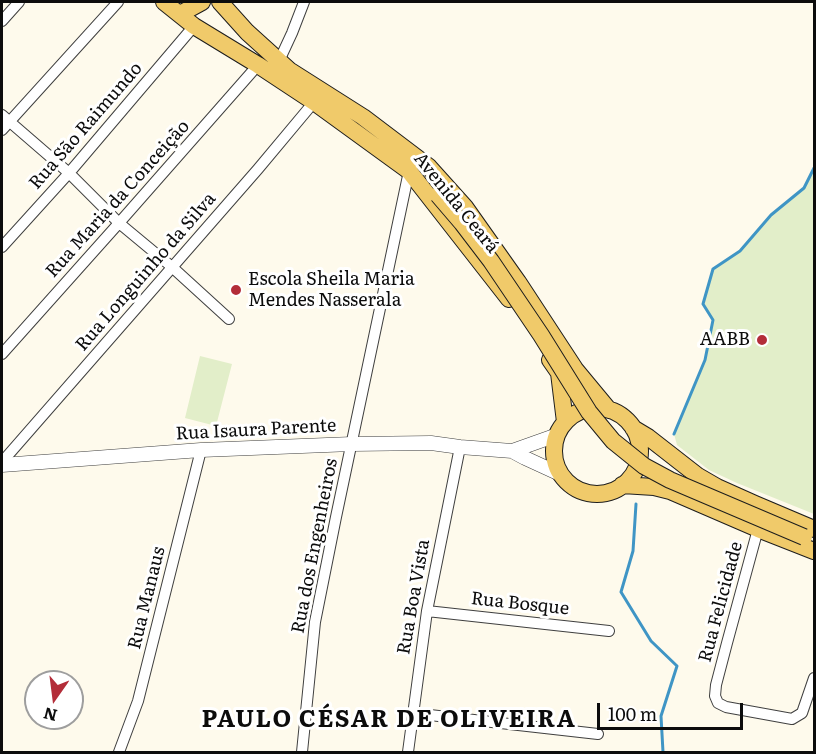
<!DOCTYPE html>
<html>
<head>
<meta charset="utf-8">
<style>
  body { margin:0 }
  #map { position:relative; width:816px; height:754px; overflow:hidden; background:#fefaec; font-family:Literata,serif }
  canvas { display:block }
  .frame { position:absolute; inset:0; border:3px solid #0c0c0c; pointer-events:none }
  .north { position:absolute; left:24px; top:670px; width:60px; height:60px; box-sizing:border-box; background:#fff; border:2px solid #9e9e9e; border-radius:50%; rotate:194deg; font-size:16px; font-weight:700; line-height:24px; text-align:center; color:#0c0c0c }
  .north::after { content:''; display:block; margin:auto; width:21px; height:27px; background:#b32d39; clip-path:polygon(50% 0,100% 100%,50% 72%,0 100%) }
  .scale { position:absolute; left:597px; top:703px; width:146px; height:27px; box-sizing:border-box; border:3px solid #0c0c0c; border-top:0; padding-left:8px; font-size:18px; line-height:21px; white-space:nowrap; color:#0c0c0c; -webkit-text-stroke:4px #fff; paint-order:stroke }
</style>
</head>
<body>
<div id="map">
<canvas width="816" height="754"></canvas>
<div class="frame"></div>
<div class="north">N</div>
<div class="scale">100 m</div>
</div>
<script>
const ctx = document.querySelector('canvas').getContext('2d');
ctx.lineJoin = 'round';
function paint(path, color) { ctx.fillStyle = color; ctx.fill(path, 'evenodd'); }
const shape = rows => new Path2D(rows.map(r => 'M' + r).join(''));
function trace(path, color, width, dash) { ctx.strokeStyle = color; ctx.lineWidth = width; ctx.lineCap = dash ? 'butt' : 'round'; ctx.setLineDash(dash || []); ctx.stroke(path); }
function label(font, color, halo, rows, align = 'center') {
  ctx.font = font + ' Literata,serif'; ctx.lineWidth = 6; ctx.setLineDash([]); ctx.textBaseline = 'middle'; ctx.strokeStyle = halo; ctx.fillStyle = color; for (const [text, x, y, turn = 0] of rows) {
    ctx.save(); ctx.translate(x, y); ctx.rotate((+turn || 0) * Math.PI / 180); ctx.textAlign = isNaN(turn) ? turn : align; if (halo) ctx.strokeText(text, 0, 0); ctx.fillText(text, 0, 0); ctx.restore();
  }
}
paint(shape([
  [814,168,814,514,737,483,709,470,677,445,674,434,705,360,713,320,703,304,713,269,740,251,771,215,804,187],
  [200,356,232,364,216,426,185,418]
]), '#e2eec9');
trace(shape([
  [674,434,705,360,713,320,703,304,713,269,740,251,771,215,804,188,814,168],
  [636,504,633,551,621,592,651,641,677,666,661,716,663,752]
]), '#3f95c5', 3);
const minor = shape([
  [2,21,19,2],
  [279,61,292,33,304,2],
  [2,115,69,173,119,223,172,267,229,319],
  [2,130,118,2],
  [2,247,69,173,194,26],
  [2,354,119,223,258,65],
  [2,462,258,169,314,102],
  [758,529,727,643,716,685,715,696,718,703,726,707,792,719,802,713,814,678],
  [427,611,609,631],
  [412,713,598,734],
  [119,752,138,701,201,450],
  [302,752,315,622,336,517,409,171],
  [408,752,427,611,460,447]
]);
const tertiary = shape([
  [512,451,557,435],
  [2,465,201,450,352,444,431,443,460,447,512,451,525,458,562,475]
]);
const primary = shape([
  [164,2,194,26,258,65,314,102,409,171,509,299],
  [220,2,247,32,289,70,363,117,429,167,465,207,518,282,575,369,609,410],
  [180,14,202,2],
  [550,360,559,373,565,422],
  '554 451a43 43 0 1 1 86 0a43 43 0 1 1-86 0Z',
  [633,428,648,437,698,476,717,487,755,504,814,529],
  [622,485,654,487,670,491,758,529,814,551]
]);
trace(minor, '#3f3f3f', 12);
trace(tertiary, '#3f3f3f', 15);
trace(primary, '#1d1d1d', 18);
trace(minor, '#fff', 10);
trace(tertiary, '#fff', 14);
trace(primary, '#f0ca6a', 16);
const primaryBridge = shape([
  [438,195,462,223,491,261,541,335,589,412,613,441,644,466,670,480,804,537]
]);
trace(primaryBridge, '#1d1d1d', 18, []);
trace(primaryBridge, '#f0ca6a', 16);
for (const [x, y, r, color] of [
  [236,290,6,"#b32d39"],
  [762,340,6,"#b32d39"]
]) { const dot = new Path2D(); dot.arc(x, y, r, 0, 2 * Math.PI); ctx.fillStyle = color; ctx.fill(dot); trace(dot, '#fff', 2); }
label('18px', '#0c0c0c', '#fff', [
  ["Rua São Raimundo",86,126,-49],
  ["Rua Maria da Conceição",118,199,-48],
  ["Avenida Ceará",456,203,51],
  ["Rua Longuinho da Silva",146,272,-49],
  ["Rua Isaura Parente",256,430,-3],
  ["Rua dos Engenheiros",315,546,-79],
  ["Rua Boa Vista",414,597,-80],
  ["Rua Manaus",147,598,-76],
  ["Rua Felicidade",721,602,-75],
  ["Rua Bosque",520,604,6]
]);
label('18px', '#0c0c0c', '#fff', [
  ["Escola Sheila Maria",248,280],
  ["Mendes Nasserala",248,301],
  ["AABB",750,340,"right"]
], 'left');
ctx.letterSpacing = '1.5px';
label('bold 24px', '#0c0c0c', '#fff', [
  ["PAULO CÉSAR DE OLIVEIRA",389,720]
]);
ctx.letterSpacing = '0px';
</script>
</body>
</html>
